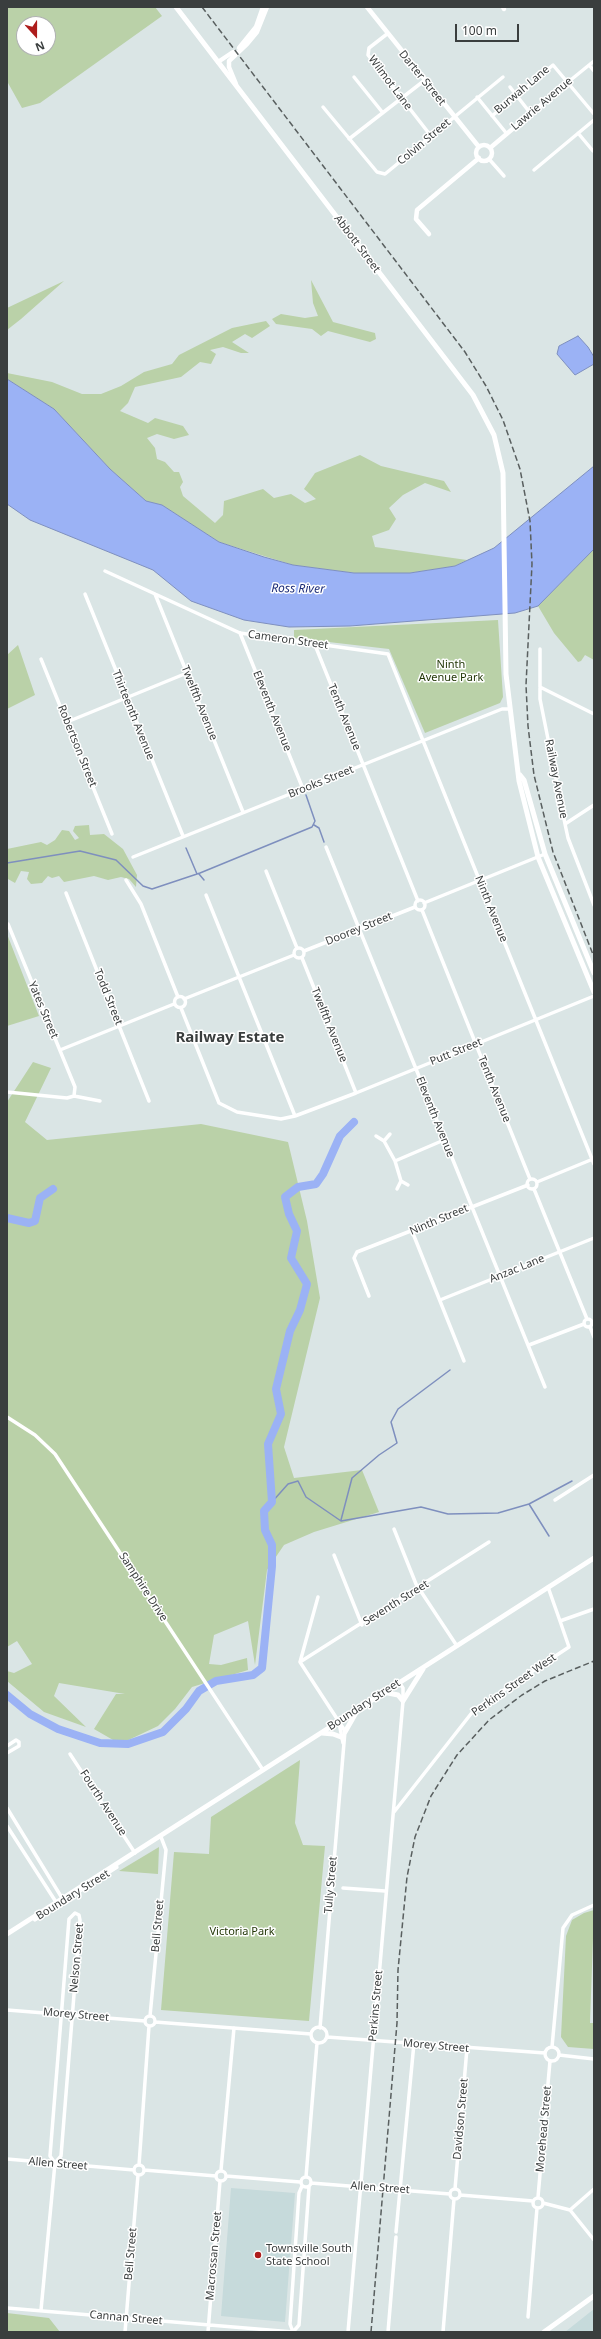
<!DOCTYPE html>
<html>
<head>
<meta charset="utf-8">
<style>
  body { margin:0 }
  #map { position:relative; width:601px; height:2339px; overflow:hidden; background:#dae5e5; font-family:"Noto Sans",sans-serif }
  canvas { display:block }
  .frame { position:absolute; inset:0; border:8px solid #3a3e3e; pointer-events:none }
  .north { position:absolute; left:16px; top:16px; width:40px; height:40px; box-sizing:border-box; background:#fff; border:1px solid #b0b2b2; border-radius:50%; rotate:159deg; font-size:11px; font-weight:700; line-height:16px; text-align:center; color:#3a3e3e }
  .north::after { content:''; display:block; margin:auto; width:14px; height:18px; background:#ae1d1c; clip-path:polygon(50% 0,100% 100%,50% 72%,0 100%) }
  .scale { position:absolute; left:455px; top:24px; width:64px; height:18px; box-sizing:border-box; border:2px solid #3a3e3e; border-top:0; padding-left:5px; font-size:12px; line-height:14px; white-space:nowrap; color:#3a3e3e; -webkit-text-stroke:3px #fff; paint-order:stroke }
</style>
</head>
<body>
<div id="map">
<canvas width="601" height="2339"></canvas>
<div class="frame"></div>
<div class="north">N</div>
<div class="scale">100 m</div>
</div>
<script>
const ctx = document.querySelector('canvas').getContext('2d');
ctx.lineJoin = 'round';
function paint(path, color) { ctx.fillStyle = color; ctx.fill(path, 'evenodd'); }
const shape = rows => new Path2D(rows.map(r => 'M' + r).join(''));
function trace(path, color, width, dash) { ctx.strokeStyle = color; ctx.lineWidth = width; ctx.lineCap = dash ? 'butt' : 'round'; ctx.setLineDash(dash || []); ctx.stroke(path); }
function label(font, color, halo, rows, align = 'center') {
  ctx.font = font + ' "Noto Sans",sans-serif'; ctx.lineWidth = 3; ctx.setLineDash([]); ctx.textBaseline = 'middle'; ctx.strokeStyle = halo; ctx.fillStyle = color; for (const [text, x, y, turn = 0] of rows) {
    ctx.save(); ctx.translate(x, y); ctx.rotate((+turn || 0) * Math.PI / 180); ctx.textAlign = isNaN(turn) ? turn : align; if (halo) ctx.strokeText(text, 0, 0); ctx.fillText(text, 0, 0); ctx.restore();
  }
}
paint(shape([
  [231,2188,295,2193,285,2322,221,2316],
  [594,2309,594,2332,565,2332]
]), '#c6dadb');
paint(shape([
  [7,7,155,7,162,16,40,103,22,108,8,83],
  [24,24,48,24,48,48,24,48],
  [311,280,333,322,375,333,376,339,370,342,328,331,321,336,312,329,276,324,272,319,281,314,305,318,318,316,313,303],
  [64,281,21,319,7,330,7,308],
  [266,321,270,326,252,338,245,334,232,342,249,353,241,353,223,347,210,350,216,354,211,364,200,362,181,377,135,387,128,403,120,411,148,423,155,418,183,426,189,435,174,439,157,434,147,438,155,448,157,459,165,462,174,472,179,472,183,482,180,487,183,496,215,523,223,515,224,501,263,489,274,498,291,494,305,503,316,499,304,489,315,473,360,455,381,466,444,481,451,492,425,483,403,495,389,508,396,519,389,530,372,536,375,547,467,560,455,566,410,573,354,573,293,565,219,542,162,505,146,501,110,469,54,409,7,379,7,373,52,382,82,394,101,394,121,386,144,372,172,364,179,355,232,328],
  [594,549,594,660,585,655,581,661,578,662,554,633,538,606],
  [498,620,503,697,500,703,425,733,389,649,294,638,294,630],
  [18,645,35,695,7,709,7,655],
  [89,825,90,835,104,834,123,849,137,875,136,887,129,879,121,877,108,880,94,876,64,882,59,876,52,878,48,876,42,883,31,884,27,879,29,872,21,871,15,883,8,879,7,882,7,849,41,842,47,845,55,840,62,830,69,831,75,840,79,838,73,831,75,826],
  [7,934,39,1016,7,1026],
  [33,1062,51,1068,25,1122,47,1140,201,1124,288,1142,307,1221,320,1298,284,1447,294,1478,362,1470,379,1512,314,1532,284,1545,267,1570,255,1665,248,1621,214,1635,209,1664,221,1665,247,1658,248,1670,192,1687,175,1709,158,1726,120,1744,94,1729,116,1694,125,1694,59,1683,54,1696,86,1727,44,1712,7,1681,7,1671,14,1673,32,1664,17,1641,7,1647,7,1102],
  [300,1760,295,1823,303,1845,325,1846,309,2021,161,2010,174,1852,209,1854,211,1817],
  [159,1847,158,1874,119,1871],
  [594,1910,590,2023,594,2023,594,2049,568,2047,561,2037,566,1936,572,1920,584,1913],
  [7,2313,49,2318,60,2332,7,2332]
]), '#bad1a8');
const water = shape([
  [578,336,588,347,594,357,594,364,575,375,557,354,559,346,578,336],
  [7,379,54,409,110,469,146,501,162,505,219,542,264,557,293,565,354,573,410,573,455,566,494,548,594,466,594,549,538,606,515,613,350,626,289,627,244,620,191,601,153,570,30,520,7,504,7,379]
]);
paint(water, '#9bb2f5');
trace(water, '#7e8fbe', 1);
trace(shape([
  [314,825,319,828,324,842],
  [186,848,197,874],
  [7,863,80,851,116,860,143,886,152,889,200,873,312,827,315,821,306,795],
  [199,874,204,880],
  [272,1502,288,1484,298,1481,306,1497,341,1521,421,1507,448,1514,498,1513,529,1504,572,1481],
  [529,1504,549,1536],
  [341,1520,352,1478,379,1455,397,1443,391,1422,398,1409,450,1370]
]), '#7e8fbe', 1.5);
trace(shape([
  [7,1218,29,1223,35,1221,40,1198,53,1189],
  [7,1695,30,1714,58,1729,100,1743,128,1744,163,1732,186,1709,199,1691,216,1681,253,1675,262,1668,272,1566,272,1545,265,1530,264,1511,272,1502,268,1444,281,1414,276,1389,290,1331,300,1310,307,1284,291,1258,297,1231,289,1214,285,1197,298,1187,316,1184,323,1174,340,1136,354,1122]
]), '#9bb2f5', 8);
trace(shape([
  [387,34,369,48,368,55,431,136],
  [589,65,594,71],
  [354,77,383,113],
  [567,83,594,61],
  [510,87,531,114],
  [477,97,507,134],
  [323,107,377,172,385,174,503,77],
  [492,116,553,65,594,114],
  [578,133,593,151],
  [349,139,425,80],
  [489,159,504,176],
  [534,170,594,120],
  [105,571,240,633,388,654,594,1164],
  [85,594,183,836],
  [155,594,243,812],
  [240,633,303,789],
  [315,645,418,901],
  [540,649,540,699,565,824,568,838,594,905],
  [41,659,112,834],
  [540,687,594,714],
  [67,722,187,673],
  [565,824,594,805],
  [326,847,545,1387],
  [133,857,502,709,509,709],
  [266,871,297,948],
  [126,880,141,904,178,997],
  [66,893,149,1101],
  [206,895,295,1116],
  '415 905a5 5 0 1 1 10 0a5 5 0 1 1-10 0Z',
  [424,903,545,854],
  [422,910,530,1179],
  [8,924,75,1087,74,1096],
  '294 953a5 5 0 1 1 10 0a5 5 0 1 1-10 0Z',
  [304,951,415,907],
  [302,958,356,1093],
  '174.5 1002a5.5 5.5 0 1 1 11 0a5.5 5.5 0 1 1-11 0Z',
  [184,999,294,955],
  [181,1008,219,1103,237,1112,281,1119,295,1116,356,1093,594,996],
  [60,1050,174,1004],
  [7,1092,67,1098,74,1096,100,1101],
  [390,1134,384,1141,395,1161,401,1181,408,1185],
  [376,1136,384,1141],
  [395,1161,444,1140],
  '527 1184a5 5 0 1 1 10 0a5 5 0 1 1-10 0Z',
  [537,1182,593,1159],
  [397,1189,401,1181],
  [534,1189,587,1319],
  [412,1231,464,1361],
  [369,1296,354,1258,357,1252,528,1185],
  [440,1300,594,1238],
  '584 1323a4 4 0 1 1 8 0a4 4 0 1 1-8 0Z',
  [590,1327,594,1337],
  [529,1345,584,1324],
  [7,1417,35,1435,55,1454,263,1770],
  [555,1500,594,1475],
  [394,1529,416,1584,457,1646],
  [334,1555,362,1625],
  [548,1587,560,1621],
  [300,1662,345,1731,320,2028],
  [300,1662,489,1542],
  [300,1662,318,1597],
  [339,1723,343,1743],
  [7,1746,16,1740,19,1742,19,1746,7,1753],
  [70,1754,135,1853],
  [7,1808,62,1898],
  [394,1812,474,1710,569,1647,560,1621,594,1609],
  [7,1826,56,1902],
  [343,1888,385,1891],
  [7,2010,145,2021],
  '145 2021a5 5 0 1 1 10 0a5 5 0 1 1-10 0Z',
  [150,2016,166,1850,161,1837],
  [155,2022,311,2034],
  '311 2035a8 8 0 1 1 16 0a8 8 0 1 1-16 0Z',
  [327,2037,545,2053],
  [552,2047,563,1928,572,1915,594,1905],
  '545 2054a7 7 0 1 1 14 0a7 7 0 1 1-14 0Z',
  [559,2055,594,2059],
  [7,2159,134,2170],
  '134 2170a5 5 0 1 1 10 0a5 5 0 1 1-10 0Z',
  [139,2165,149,2026],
  [144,2170,216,2176],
  [221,2170,234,2028],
  '216 2176a5 5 0 1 1 10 0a5 5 0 1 1-10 0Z',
  [226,2176,300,2182],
  '301 2182a5 5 0 1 1 10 0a5 5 0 1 1-10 0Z',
  [306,2177,317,2043],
  [311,2183,450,2194],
  '450 2194a5 5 0 1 1 10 0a5 5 0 1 1-10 0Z',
  [455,2189,467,2048],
  [460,2195,533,2201],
  [538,2197,550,2061],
  '533 2203a5 5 0 1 1 10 0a5 5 0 1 1-10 0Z',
  [543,2203,570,2210,594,2240],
  [570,2210,594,2189],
  [396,2232,414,2043],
  [7,2308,293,2332],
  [41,2310,55,2163,61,2156,80,1920,79,1915,75,1913,69,1919,50,2156,55,2163],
  [528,2317,537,2208],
  [125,2332,138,2175],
  [208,2332,220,2181],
  [293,2332,299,2325,309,2187],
  [293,2332,290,2324,299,2193,302,2186],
  [348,2332,403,1701,403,1688,399,1682],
  [388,2332,396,2237],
  [443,2332,454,2199]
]), '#fff', 3.5);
trace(shape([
  [367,7,479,147],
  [503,7,504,9],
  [239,48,256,27,263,7],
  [218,62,233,52],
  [236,84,229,67,229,61,247,44,257,32,267,7],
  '476 153a8 8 0 1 1 16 0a8 8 0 1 1-16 0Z',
  [490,148,567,83],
  [429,234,416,219,417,210,479,158]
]), '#fff', 4.5);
trace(shape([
  [176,7,473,395,494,435,503,473,506,674,519,781,538,857,594,992],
  [520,775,524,780,545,854,594,973],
  [383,1692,398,1695,403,1701,423,1669],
  [345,1732,357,1711],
  [322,1733,333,1734,341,1737],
  [35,1919,116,1867],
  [7,1934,594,1558],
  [544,2332,594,2296]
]), '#fff', 5);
trace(shape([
  [202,7,465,352,486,386,503,420,520,469,530,521,532,564,526,685,528,726,534,775,553,852,594,957],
  [371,2332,397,2023,398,1970,407,1877,415,1837,431,1796,443,1777,457,1755,489,1720,522,1695,545,1681,594,1661]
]), '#595f5f', 1.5, [6, 3]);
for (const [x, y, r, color] of [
  [258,2255,4,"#ae1d1c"]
]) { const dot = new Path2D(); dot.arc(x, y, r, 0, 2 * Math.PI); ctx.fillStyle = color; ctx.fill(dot); trace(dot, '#fff', 1.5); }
label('11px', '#3a3e3e', '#fff', [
  ["Darter Street",422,78,51],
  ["Wilmot Lane",390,83,53],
  ["Burwah Lane",522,90,-40],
  ["Lawrie Avenue",542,104,-40],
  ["Colvin Street",424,142,-40],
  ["Abbott Street",357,244,53],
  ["Cameron Street",288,640,8],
  ["Twelfth Avenue",199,703,68],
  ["Eleventh Avenue",272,711,68],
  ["Thirteenth Avenue",133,715,68],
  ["Tenth Avenue",344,717,68],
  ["Robertson Street",77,746,68],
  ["Railway Avenue",556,779,79],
  ["Brooks Street",321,782,-22],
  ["Ninth Avenue",491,909,68],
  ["Doorey Street",359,929,-22],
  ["Todd Street",108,997,68],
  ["Yates Street",43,1010,67],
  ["Twelfth Avenue",329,1025,68],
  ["Putt Street",456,1052,-22],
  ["Tenth Avenue",494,1089,68],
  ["Eleventh Avenue",435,1117,68],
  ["Ninth Street",439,1220,-23],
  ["Anzac Lane",517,1269,-22],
  ["Samphire Drive",143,1587,57],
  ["Seventh Street",396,1603,-32],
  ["Perkins Street West",514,1685,-35],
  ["Boundary Street",364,1705,-33],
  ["Fourth Avenue",103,1803,57],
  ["Tully Street",331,1885,-85],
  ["Boundary Street",73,1895,-32],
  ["Bell Street",158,1926,-85],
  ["Nelson Street",77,1958,-85],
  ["Perkins Street",376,2006,-85],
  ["Morey Street",76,2015,5],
  ["Morey Street",436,2046,5],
  ["Davidson Street",461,2119,-85],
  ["Morehead Street",544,2129,-85],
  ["Allen Street",58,2164,5],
  ["Allen Street",380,2188,4],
  ["Bell Street",131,2254,-85],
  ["Macrossan Street",214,2256,-85],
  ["Cannan Street",126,2318,5]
]);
label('11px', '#1e3302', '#fff', [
  ["Ninth",451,665],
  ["Avenue Park",451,678],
  ["Victoria Park",242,1932]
]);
label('11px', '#3a3e3e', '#fff', [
  ["Townsville South",266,2249],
  ["State School",266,2262]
], 'left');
label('italic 12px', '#1d2d78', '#fff', [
  ["Ross River",298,589,1]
]);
label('bold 15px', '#3a3e3e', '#fff', [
  ["Railway Estate",230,1038]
]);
</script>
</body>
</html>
